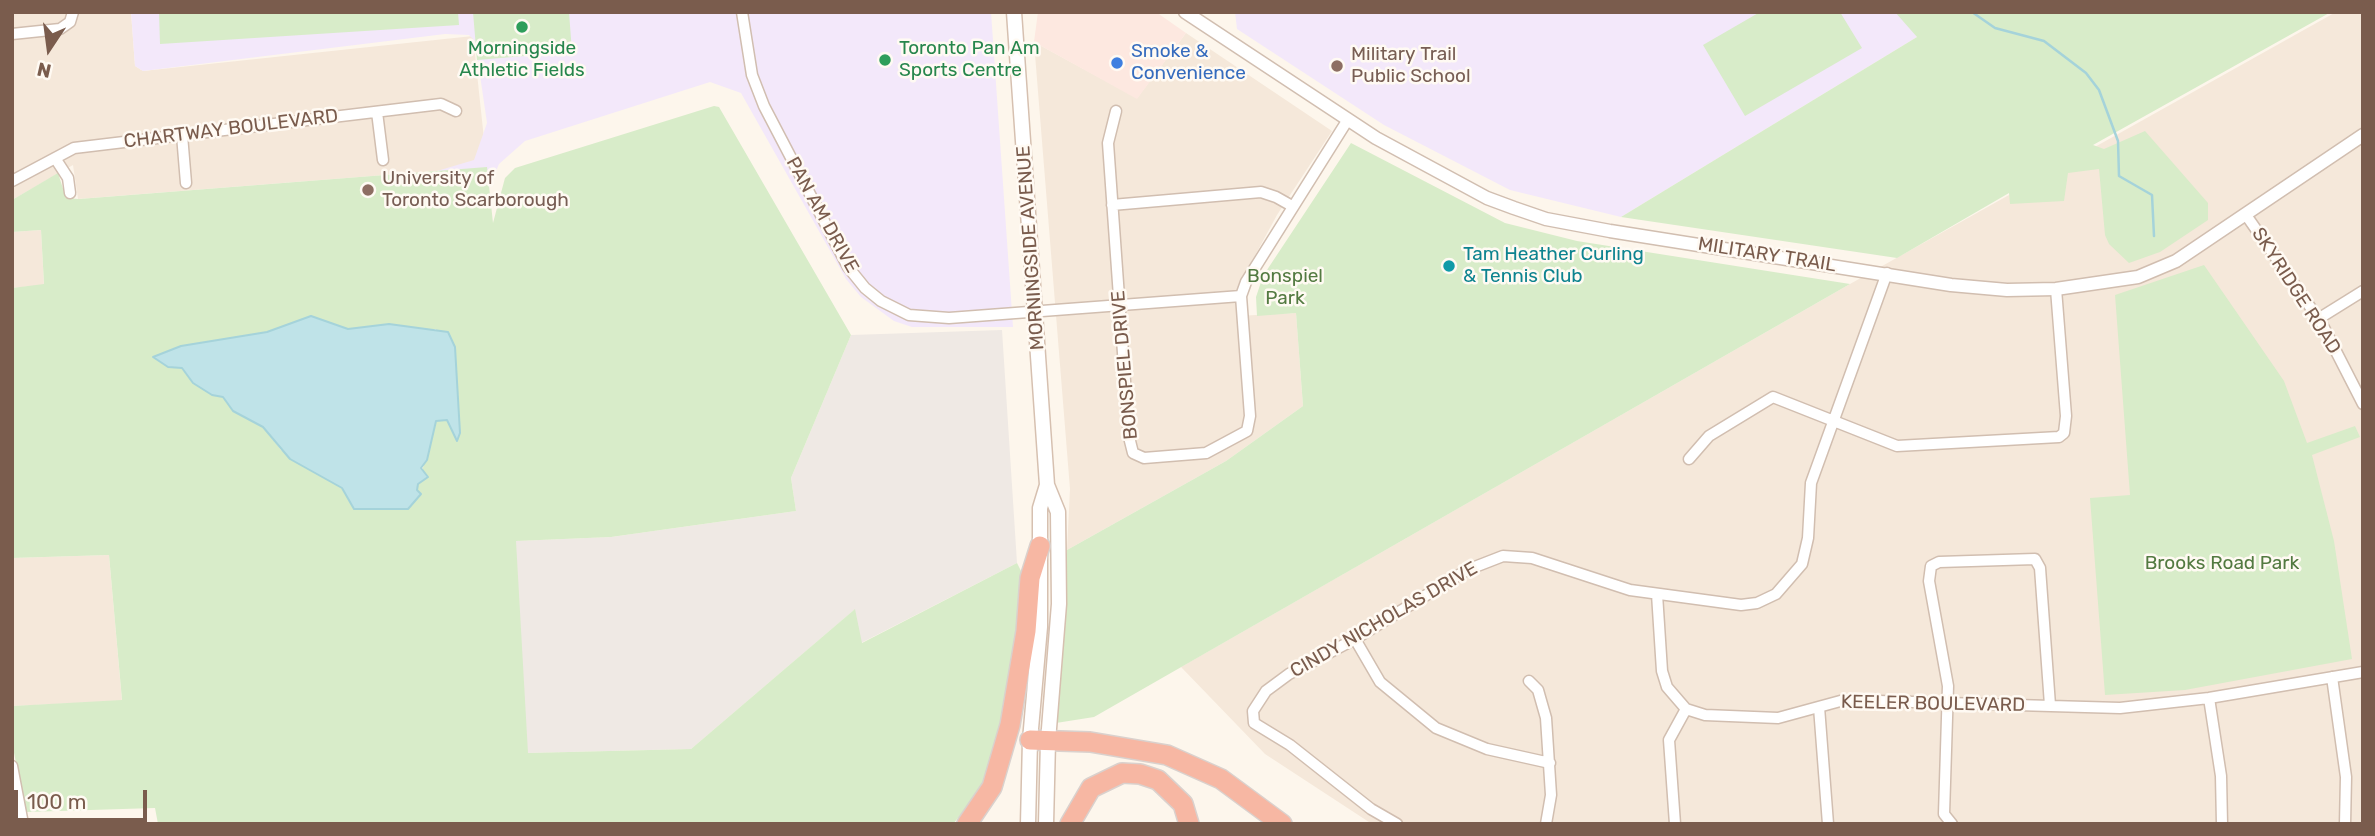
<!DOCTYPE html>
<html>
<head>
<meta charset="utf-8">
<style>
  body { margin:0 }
  #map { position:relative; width:2375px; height:836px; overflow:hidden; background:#fdf6ec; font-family:Rubik,sans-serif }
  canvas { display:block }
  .frame { position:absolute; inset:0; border:14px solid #7a5c4d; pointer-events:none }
  .north { position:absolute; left:14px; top:14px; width:70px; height:70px; -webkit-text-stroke:5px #fffaf3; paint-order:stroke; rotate:193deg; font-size:19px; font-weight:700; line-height:28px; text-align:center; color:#7a5c4d }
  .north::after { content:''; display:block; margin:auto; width:24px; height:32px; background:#7a5c4d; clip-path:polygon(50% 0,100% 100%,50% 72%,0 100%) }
  .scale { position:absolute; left:14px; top:790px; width:133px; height:32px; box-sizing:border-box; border:4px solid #7a5c4d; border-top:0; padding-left:9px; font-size:21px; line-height:24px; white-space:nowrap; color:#7a5c4d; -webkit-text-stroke:5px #fffaf3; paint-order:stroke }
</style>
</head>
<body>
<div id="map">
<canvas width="2375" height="836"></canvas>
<div class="frame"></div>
<div class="north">N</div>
<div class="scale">100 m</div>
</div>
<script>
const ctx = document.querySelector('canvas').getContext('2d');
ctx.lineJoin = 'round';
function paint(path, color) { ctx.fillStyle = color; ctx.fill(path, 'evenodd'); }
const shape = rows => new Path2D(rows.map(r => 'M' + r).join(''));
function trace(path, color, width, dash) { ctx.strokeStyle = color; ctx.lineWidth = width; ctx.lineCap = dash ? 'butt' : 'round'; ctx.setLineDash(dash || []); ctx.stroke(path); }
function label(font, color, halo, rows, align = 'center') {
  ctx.font = font + ' Rubik,sans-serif'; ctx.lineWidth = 5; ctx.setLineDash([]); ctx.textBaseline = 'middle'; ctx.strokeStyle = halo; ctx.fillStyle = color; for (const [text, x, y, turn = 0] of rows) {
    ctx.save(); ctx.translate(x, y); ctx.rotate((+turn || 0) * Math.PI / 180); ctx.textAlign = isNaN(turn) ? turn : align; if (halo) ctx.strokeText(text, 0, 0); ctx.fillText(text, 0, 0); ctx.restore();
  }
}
paint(shape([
  [12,12,131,12,135,66,143,71,473,36,487,167,78,199,73,165,12,200],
  [2336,12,2363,12,2363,824,1372,824,1265,754,1181,667,1850,284],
  [1186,33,1332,131,1277,215,1239,285,1236,316,1296,313,1303,406,1226,461,1067,550,1070,489,1034,42,1137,98],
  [41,230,44,285,12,288,12,232],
  [109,555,122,701,12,706,12,558]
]), '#f5e8da');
paint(shape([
  [1038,12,1156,12,1186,33,1137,99,1034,42]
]), '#fde8e0');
paint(shape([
  [1002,330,1017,563,861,643,854,610,691,749,527,753,515,541,611,537,796,511,791,478,851,335]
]), '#efe9e4');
paint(shape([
  [131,12,991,12,1013,327,912,327,894,321,861,297,846,279,741,93,710,82,525,141,499,164,444,293,36,290,474,160,487,123,475,41,469,35,445,34,143,71,135,66],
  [1235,12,1901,12,1917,37,1621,217,1510,190,1384,125,1237,29]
]), '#f3e8fa');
paint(shape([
  [159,12,458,12,459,25,160,44],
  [473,12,569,12,572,52,477,60],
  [1760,12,1840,12,1862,48,1745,116,1703,45],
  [1895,12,2331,12,2093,145,2104,149,2145,131,2208,203,2208,220,2160,252,2129,263,2109,244,2105,235,2099,169,2068,173,2064,201,2010,204,2009,193,1897,258,1621,217,1917,37],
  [714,106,719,107,851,335,791,478,796,511,611,537,516,541,528,753,691,749,855,609,862,643,1017,563,1027,583,1001,730,983,788,953,824,158,824,155,808,26,812,12,743,12,706,122,700,109,555,12,558,12,288,44,284,41,230,12,232,12,200,58,173,66,198,79,199,487,167,493,223,505,178,515,168],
  [311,316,348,329,389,324,409,329,436,329,447,420,436,420,417,490,373,508,354,509,342,488,281,450,263,427,233,411,223,397,212,395,193,383,182,368,153,357,181,346,267,332],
  [1351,143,1505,223,1577,241,1850,284,1094,717,1056,723,1067,550,1226,461,1303,406,1296,313,1257,316,1256,297,1263,276],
  [2204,265,2284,381,2307,443,2355,426,2360,437,2312,455,2334,541,2352,659,2185,690,2105,695,2090,498,2130,495,2115,295]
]), '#d8ecc9');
const water = shape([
  [311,316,348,329,389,324,448,332,455,347,460,433,457,441,447,420,436,421,427,460,421,468,428,477,418,484,417,490,421,494,408,509,354,509,342,488,290,459,263,427,233,411,223,397,212,395,193,383,182,368,168,367,153,357,181,346,267,332,311,316]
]);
paint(water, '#bfe3e8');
trace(water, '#a5d3da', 2);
trace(shape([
  [1972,12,1995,28,2044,41,2086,73,2099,90,2118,141,2119,176,2152,195,2154,236]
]), '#a5d3da', 2.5);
const minor = shape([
  [742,12,752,75,764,106,848,267,865,288,881,301,909,315,949,318,1241,296],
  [12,34,60,29,70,22,73,12],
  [1116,111,1108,143,1129,437,1133,453,1144,458,1206,453,1247,431,1250,416,1241,296,1246,282,1347,121],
  [377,112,383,160],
  [182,135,186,183],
  [55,158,68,178,70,193],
  [12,181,74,148,441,104,456,111],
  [1112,205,1261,192,1276,197,1292,206],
  [2246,215,2322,324,2363,404],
  [2318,319,2363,291],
  [1689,459,1709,436,1773,397,1897,446,2059,437,2064,433,2066,416,2056,289],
  [1657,594,1662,671,1667,687,1686,709,1705,715,1778,718,1844,700,2120,708,2209,698,2363,672],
  [1355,639,1380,682,1436,728,1487,749,1550,763],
  [2332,677,2346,777,2345,824],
  [1529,681,1538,690,1546,718,1551,795,1546,824],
  [2209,698,2221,776,2222,824],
  [1819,707,1828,824],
  [12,766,23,824],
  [1397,824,1371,809,1290,745,1254,723,1253,711,1266,691,1289,674,1355,639,1467,570,1503,556,1532,558,1630,590,1741,605,1757,603,1776,594,1802,564,1808,538,1811,483,1887,273],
  [1675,824,1669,740,1686,709],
  [1952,824,1944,814,1948,686,1929,581,1931,566,1939,562,2035,559,2040,568,2050,705]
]);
const tertiary = shape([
  [1185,12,1376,138,1487,198,1514,208,1546,219,1610,231,1951,285,2007,290,2056,289,2138,277,2176,261,2363,135]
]);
const secondary = shape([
  [1014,12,1047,485,1058,512,1059,604,1048,741,1046,824],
  [1028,824,1030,740,1040,627,1040,508,1047,485]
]);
const motorway = shape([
  [1030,740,1090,742,1167,755,1221,779,1282,824],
  [967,824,992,787,1010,725,1026,631,1030,578,1040,546],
  [1070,824,1091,788,1122,773,1140,774,1158,780,1183,804,1189,824]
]);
trace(minor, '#d1beb0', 13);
trace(tertiary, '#d1beb0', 15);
trace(secondary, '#d6c0b0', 17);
trace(motorway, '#dad1cd', 22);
trace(minor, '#fff', 10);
trace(tertiary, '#fff', 12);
trace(secondary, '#fff', 14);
trace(motorway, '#f7b7a3', 19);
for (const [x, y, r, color] of [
  [522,27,7,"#2e9e5b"],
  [885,60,7,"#2e9e5b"],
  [1117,63,7,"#3f7fe0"],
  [1337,66,7,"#8d6e63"],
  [368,190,7,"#8d6e63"],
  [1449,266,7,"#0f9aa8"]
]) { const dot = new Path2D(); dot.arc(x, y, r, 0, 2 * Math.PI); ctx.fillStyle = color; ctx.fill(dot); trace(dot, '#fffaf3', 2.5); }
label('19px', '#27864d', '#fffaf3', [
  ["Morningside",522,49],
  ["Athletic Fields",522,71],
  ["Toronto Pan Am",899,49,"left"],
  ["Sports Centre",899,71,"left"]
]);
label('19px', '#366cbe', '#fffaf3', [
  ["Smoke &",1131,52],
  ["Convenience",1131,74]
], 'left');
label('19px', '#785e54', '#fffaf3', [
  ["Military Trail",1351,55],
  ["Public School",1351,77],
  ["University of",382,179],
  ["Toronto Scarborough",382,201]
], 'left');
label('19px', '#7a5c4d', '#fffaf3', [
  ["CHARTWAY BOULEVARD",231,129,-7],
  ["PAN AM DRIVE",822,215,61],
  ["MORNINGSIDE AVENUE",1031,248,-94],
  ["MILITARY TRAIL",1767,255,9],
  ["SKYRIDGE ROAD",2296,291,57],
  ["BONSPIEL DRIVE",1125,365,-95],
  ["CINDY NICHOLAS DRIVE",1384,620,-30],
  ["KEELER BOULEVARD",1933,704,1]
]);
label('19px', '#0d838f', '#fffaf3', [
  ["Tam Heather Curling",1463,255],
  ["& Tennis Club",1463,277]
], 'left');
label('19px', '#537a41', '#fffaf3', [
  ["Bonspiel",1285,277],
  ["Park",1285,299],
  ["Brooks Road Park",2222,564]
]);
</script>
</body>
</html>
